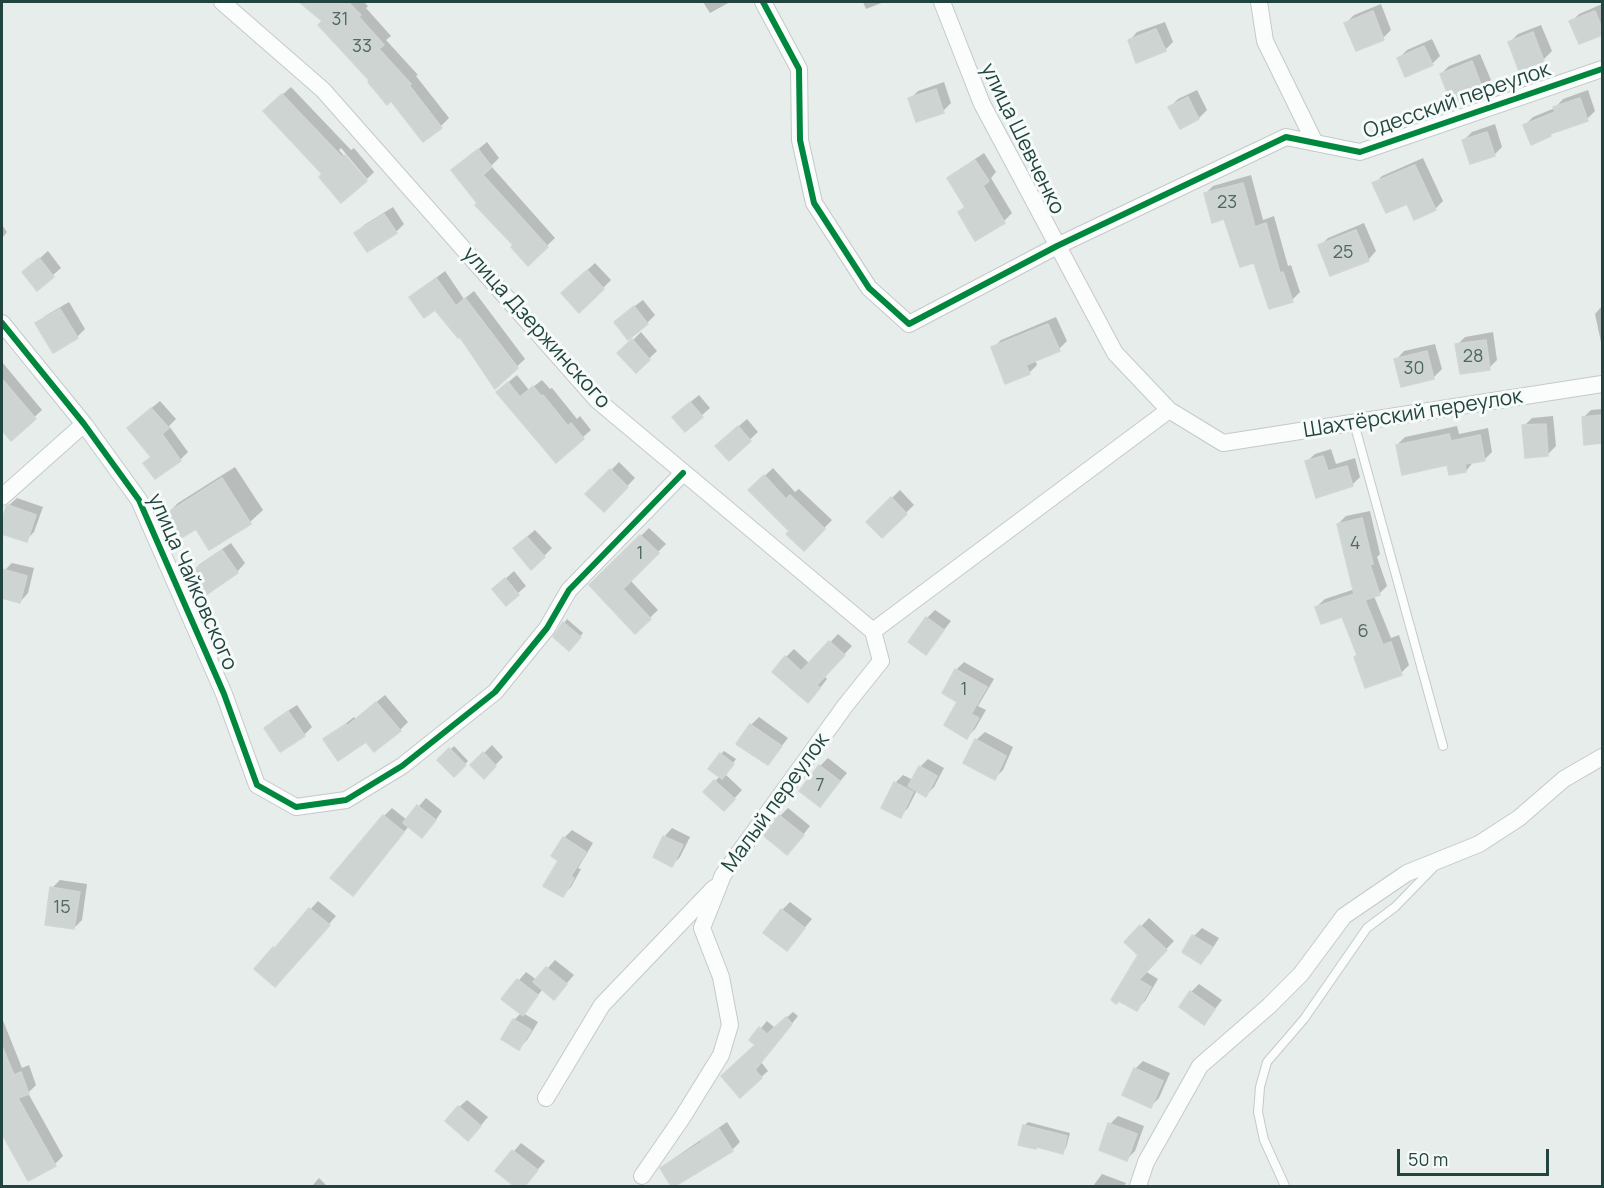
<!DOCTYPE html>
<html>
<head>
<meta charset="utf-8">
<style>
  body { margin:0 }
  #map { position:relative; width:1604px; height:1188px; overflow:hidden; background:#e7edeb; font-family:Manrope,sans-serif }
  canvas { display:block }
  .frame { position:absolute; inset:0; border:3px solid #22443e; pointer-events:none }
  .scale { position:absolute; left:1397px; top:1149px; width:152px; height:27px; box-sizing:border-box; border:3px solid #22443e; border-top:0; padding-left:8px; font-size:18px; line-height:21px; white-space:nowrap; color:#22443e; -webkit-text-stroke:4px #f6fbf9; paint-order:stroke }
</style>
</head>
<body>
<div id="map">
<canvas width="1604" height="1188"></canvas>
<div class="frame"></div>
<div class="scale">50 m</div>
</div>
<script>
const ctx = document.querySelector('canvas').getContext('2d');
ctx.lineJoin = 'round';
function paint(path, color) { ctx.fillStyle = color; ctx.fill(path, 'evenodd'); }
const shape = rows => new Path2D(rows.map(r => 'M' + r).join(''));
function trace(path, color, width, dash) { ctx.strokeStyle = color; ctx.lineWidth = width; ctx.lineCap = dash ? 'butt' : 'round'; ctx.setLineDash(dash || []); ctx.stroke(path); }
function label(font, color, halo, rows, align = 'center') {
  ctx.font = font + ' Manrope,sans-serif'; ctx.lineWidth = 6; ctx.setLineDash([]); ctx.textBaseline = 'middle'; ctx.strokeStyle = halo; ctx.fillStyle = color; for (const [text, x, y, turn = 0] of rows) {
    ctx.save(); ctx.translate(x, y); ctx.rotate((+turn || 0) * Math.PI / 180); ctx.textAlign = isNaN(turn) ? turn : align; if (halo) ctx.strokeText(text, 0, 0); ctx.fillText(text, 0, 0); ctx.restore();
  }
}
paint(shape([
  [301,2,364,2,368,6,366,8,391,36,386,40,418,75,416,76,449,118,441,126,391,99,371,80,324,21],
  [703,2,730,2,710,13],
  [863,2,884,2,866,9],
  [1381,4,1391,30,1383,38,1357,49,1346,23,1354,15],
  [1602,4,1602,33,1579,42,1571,22,1579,14],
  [1165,22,1173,42,1165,50,1129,41,1137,32],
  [1541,25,1552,51,1544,59,1520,69,1510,42,1518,34],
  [1432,39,1440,56,1432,64,1399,58,1407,50],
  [1480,54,1491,80,1483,88,1452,101,1441,74,1449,66],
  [944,82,951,103,943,111,910,99,918,91],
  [291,87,351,150,354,148,374,172,367,179,341,148,339,150,365,181,324,174,273,103],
  [1197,90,1207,110,1199,118,1180,127,1170,107,1178,99],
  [1588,90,1595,111,1587,119,1554,131,1532,143,1525,125,1533,117,1555,108,1563,99],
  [1495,124,1502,147,1494,155,1464,140,1472,132],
  [487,142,499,158,491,166,555,238,528,264,515,245,453,170],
  [984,153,996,172,991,178,1012,213,1004,221,960,212,966,206,949,179,957,171],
  [1423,158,1443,201,1435,209,1408,202,1374,184,1382,176],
  [1251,175,1263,220,1274,216,1288,266,1291,265,1300,292,1292,300,1255,261,1225,217,1205,194,1213,186],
  [393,207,404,224,396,232,356,234,364,225],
  [1364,223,1376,251,1368,260,1320,246,1328,238],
  [2,225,7,232,2,238],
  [48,251,61,268,37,289,24,272],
  [595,263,611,280,603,288,571,285],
  [445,271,464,299,474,291,525,359,495,387,460,335,435,308,411,297],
  [643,300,655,315,647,323,624,314],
  [69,302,85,329,77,337,37,324,45,316],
  [1602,306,1602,342,1601,342,1595,314],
  [1056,317,1067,341,1059,349,1035,360,1037,365,1029,373,993,348,1001,340],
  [641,332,657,351,636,371,620,353],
  [1493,332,1497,360,1489,368,1457,345,1465,337],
  [1435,344,1442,369,1434,377,1402,385,1396,360,1404,351],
  [2,362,42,410,11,439,2,427],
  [517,375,529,390,542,380,550,389,552,388,577,419,580,416,591,430,556,461,506,384],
  [699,395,710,408,685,430,682,409],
  [160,401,176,419,169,426,188,452,180,460,145,463,152,456,137,420],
  [1602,409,1602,442,1586,444,1583,418,1591,410],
  [1553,416,1556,446,1548,454,1524,426,1532,418],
  [747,419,758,432,729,459,725,438],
  [1457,426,1459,434,1488,428,1492,452,1484,460,1474,461,1466,471,1397,445,1405,437],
  [1331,449,1336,464,1355,458,1360,477,1352,485,1306,462,1315,454],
  [619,462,635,478,604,510,588,494],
  [235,467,263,510,250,522,210,548,197,526,166,515,178,503],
  [773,468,795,492,799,489,832,520,804,549,791,530,750,490],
  [900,490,914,505,882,536,868,522],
  [17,498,43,507,34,532,26,540,2,532,2,525,7,507],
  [1370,511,1380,554,1377,557,1387,586,1379,594,1374,596,1391,638,1399,635,1409,665,1401,673,1358,654,1343,615,1316,607,1325,599,1355,589,1338,524,1346,516],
  [649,528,666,544,630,580,658,610,635,632,591,585],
  [535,530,552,548,532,568,523,540],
  [231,543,245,563,237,572,192,572,200,564],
  [12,563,34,568,28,593,20,602,2,597,2,581,4,571],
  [514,571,526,586,506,604,502,582],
  [935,610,951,621,926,653,927,618],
  [567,619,583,633,573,645,555,637],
  [838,634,852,646,824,676,827,679,816,693,786,657,794,649,810,664],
  [964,662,994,679,978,706,986,710,975,729,967,737,959,701,956,670],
  [385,695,408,722,400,730,367,740,325,740,354,717,356,719],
  [297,705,312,727,304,735,266,728,274,720],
  [759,717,788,738,768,763,751,725],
  [985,732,1013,747,1003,770,995,778,976,740],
  [492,745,503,757,484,777,472,765],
  [454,746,468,761,454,775,440,760],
  [724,751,736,759,725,774,742,790,732,801,705,792,720,776,721,754],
  [828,758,847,773,820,805,820,766],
  [928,759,944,768,934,787,926,795,917,790,908,808,900,816,895,783,903,775,913,780,920,767],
  [426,798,442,811,430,828,409,826,353,894,384,816,392,808,407,820],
  [788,808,810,826,795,845,780,816],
  [672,828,690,837,680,857,672,865,664,837],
  [572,830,593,843,578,868,581,869,571,887,563,895,560,860,564,838],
  [60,880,87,884,82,920,74,928,52,888],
  [318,901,336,916,283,977,256,969],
  [790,902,812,919,787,949,782,910],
  [1149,918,1174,941,1145,971,1158,979,1145,1001,1137,1009,1140,954,1126,942],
  [1202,928,1219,938,1209,954,1201,962,1184,952,1194,936],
  [555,960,574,975,554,998,543,989,523,1013,538,1022,527,1040,519,1048,514,1020,521,1013,503,999,526,972,537,980],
  [1199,984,1222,1000,1204,1023,1191,992],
  [793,1012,798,1016,761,1062,768,1071,740,1096,756,1045,751,1040,767,1021,775,1028],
  [2,1018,22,1068,29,1065,36,1085,28,1093,63,1156,55,1164,29,1179,2,1131],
  [1143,1061,1170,1073,1159,1098,1151,1106,1135,1069],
  [467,1100,488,1117,476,1131,459,1107],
  [1118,1116,1144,1126,1135,1151,1127,1159,1110,1124],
  [727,1122,740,1142,732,1150,672,1186,662,1169,670,1161],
  [1028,1122,1070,1133,1066,1148,1062,1152,1024,1126],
  [521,1143,545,1161,524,1186,517,1186,497,1171],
  [1102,1174,1126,1183,1124,1186,1093,1186],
  [319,1178,327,1186,311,1186,312,1186]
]), '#0003');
const building = shape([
  [299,2,348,2,361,15,359,17,384,45,379,49,411,84,409,85,442,128,423,142,391,101,387,105,368,82,369,80,318,25,322,21,299,2],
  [1373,11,1384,40,1356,51,1344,23,1373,11],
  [1595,11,1602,28,1602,35,1579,44,1569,21,1595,11],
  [1156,29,1166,51,1136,63,1128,40,1156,29],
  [1533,32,1544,61,1519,71,1508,42,1533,32],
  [1424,46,1433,65,1405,77,1397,58,1424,46],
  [1472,61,1483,90,1451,103,1440,74,1472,61],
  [936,89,944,113,916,122,908,98,936,89],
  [282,94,342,157,345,155,367,181,341,203,319,177,322,174,263,111,282,94],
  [1188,97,1199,119,1180,129,1168,107,1188,97],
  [1580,98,1588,121,1550,134,1551,136,1531,145,1523,125,1555,112,1553,107,1580,98],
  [1487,132,1495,156,1470,164,1462,140,1487,132],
  [478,149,492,167,483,175,548,247,528,266,511,247,513,245,475,205,477,203,451,170,478,149],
  [975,160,989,181,983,186,1005,223,975,241,958,212,965,207,947,178,975,160],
  [1415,165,1436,210,1414,220,1407,204,1386,213,1372,183,1415,165],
  [1243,183,1255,227,1266,223,1280,273,1283,272,1293,302,1269,309,1254,263,1240,267,1224,219,1212,223,1204,193,1243,183],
  [384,214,397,233,367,252,354,233,384,214],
  [1356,230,1369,261,1330,276,1318,245,1356,230],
  [39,258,54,277,37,291,22,272,39,258],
  [587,270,604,289,579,313,561,293,587,270],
  [436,278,456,306,465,298,518,368,495,389,460,337,458,338,435,310,424,318,409,297,436,278],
  [634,306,648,324,628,340,614,322,634,306],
  [60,309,78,338,53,353,35,323,60,309],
  [1048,324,1060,351,1026,365,1030,374,1005,384,991,347,1048,324],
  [632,339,650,360,636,373,617,353,632,339],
  [1486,340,1490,370,1460,374,1455,344,1486,340],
  [1427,351,1434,379,1401,387,1394,359,1427,351],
  [2,379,36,419,11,441,2,430,2,379],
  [508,382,520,397,533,386,541,396,543,395,568,426,571,423,584,439,556,463,496,392,508,382],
  [690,402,703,417,685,432,672,417,690,402],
  [151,408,169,428,162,434,181,461,155,479,143,463,151,457,127,428,151,408],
  [1602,415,1602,443,1584,445,1582,417,1602,415],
  [1546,424,1548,456,1525,458,1522,425,1546,424],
  [738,426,751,441,729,461,715,446,738,426],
  [1449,434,1451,441,1480,435,1485,461,1465,464,1466,472,1449,475,1447,465,1402,475,1396,445,1449,434],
  [1323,456,1328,471,1347,466,1353,486,1316,498,1305,461,1323,456],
  [610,469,628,487,604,512,585,494,610,469],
  [764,475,786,499,790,495,825,529,804,551,786,534,789,531,748,490,764,475],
  [222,478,251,524,209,550,196,529,179,539,164,515,222,478],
  [891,497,907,514,882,538,866,522,891,497],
  [8,505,36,515,27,542,2,534,2,520,6,507,8,505],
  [1362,518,1373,564,1370,565,1380,595,1365,600,1383,645,1391,642,1402,675,1365,688,1354,657,1357,655,1342,617,1321,624,1315,607,1354,594,1337,524,1362,518],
  [640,535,659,553,623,589,651,619,635,634,589,585,640,535],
  [527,537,545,557,531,570,513,548,527,537],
  [222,550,238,573,206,595,191,572,222,550],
  [2,569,27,576,20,603,2,598,2,569],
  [505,578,519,595,506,606,492,589,505,578],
  [926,617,944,630,926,655,908,642,926,617],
  [563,622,581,637,569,651,553,637,563,622],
  [829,641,845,655,817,685,820,688,808,703,772,672,785,656,801,671,829,641],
  [955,669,987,687,971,714,979,718,967,739,944,725,957,702,942,693,955,669],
  [376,702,401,731,374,752,366,742,338,761,323,739,346,724,347,726,376,702],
  [288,711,305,736,280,752,264,728,288,711],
  [750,724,782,746,768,765,736,744,750,724],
  [975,739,1006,756,995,780,963,763,975,739],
  [449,748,466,765,454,777,437,760,449,748],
  [483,752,496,766,484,779,470,765,483,752],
  [720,753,734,764,722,779,708,769,720,753],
  [819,765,840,781,820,807,799,791,819,765],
  [919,766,937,776,926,797,908,786,919,766],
  [714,780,735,799,724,811,703,792,714,780],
  [894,782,913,792,901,818,881,808,894,782],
  [417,805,436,820,422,838,403,823,417,805],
  [383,815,404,832,353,896,330,878,383,815],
  [779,815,804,835,787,855,764,836,779,815],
  [663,836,683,845,672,867,653,857,663,836],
  [563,837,586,852,571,876,574,878,563,897,543,886,558,861,551,856,563,837],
  [50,887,80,892,74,929,45,925,50,887],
  [309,908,330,925,275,987,254,969,273,947,274,949,309,908],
  [781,909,805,928,787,951,763,933,781,909],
  [1140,925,1167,950,1139,980,1151,987,1137,1011,1119,1001,1116,1004,1111,1000,1138,955,1124,942,1140,925],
  [1192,935,1212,947,1201,964,1182,952,1192,935],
  [546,967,567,984,554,1000,533,982,546,967],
  [517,979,538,995,523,1016,501,999,517,979],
  [1190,991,1215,1009,1204,1025,1179,1007,1190,991],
  [786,1017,792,1024,755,1070,762,1078,740,1098,721,1076,755,1045,749,1040,759,1027,767,1034,786,1017],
  [513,1019,531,1030,519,1050,501,1039,513,1019],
  [2,1046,14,1075,21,1072,29,1094,18,1098,56,1166,28,1181,2,1134,2,1046],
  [1134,1068,1163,1081,1151,1108,1122,1095,1134,1068],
  [458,1106,481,1126,468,1141,445,1121,458,1106],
  [1108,1123,1137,1134,1127,1161,1099,1150,1108,1123],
  [1023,1125,1067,1136,1063,1154,1037,1147,1036,1149,1018,1145,1023,1125],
  [719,1129,733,1151,675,1186,671,1186,660,1168,702,1142,701,1140,719,1129],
  [512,1150,538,1170,525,1186,514,1186,495,1171,512,1150]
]);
paint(building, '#ced4d2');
trace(building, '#cfd6d4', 1.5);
const service = shape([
  [1354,423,1443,746],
  [1285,1186,1264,1140,1258,1112,1260,1087,1267,1062,1304,1019,1367,928,1395,907,1435,866]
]);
const minor = shape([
  [222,2,323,90,597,400,873,631],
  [763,2,799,69,800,140,814,203,869,288,909,324,1057,246,1286,137,1360,152,1602,69],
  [942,2,982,104,1115,353,1169,410,1223,443,1602,384],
  [1259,2,1265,41,1315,143],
  [2,323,84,424,139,500,224,694,257,785,296,807,346,800,402,766,495,692,547,628,569,590,683,473],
  [2,497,84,424],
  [873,631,1169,410],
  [546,1098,602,1005,714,888],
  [642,1176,682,1118,721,1055,730,1025,721,977,702,928,723,875,845,706,881,661,873,631],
  [1138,1186,1146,1162,1200,1066,1269,1006,1301,974,1344,916,1407,873,1479,844,1519,818,1564,779,1602,757]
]);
trace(service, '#c4cac8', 10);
trace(minor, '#c4cac8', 18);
trace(service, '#fbfcfc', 8);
trace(minor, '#fbfcfc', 16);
trace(shape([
  [763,2,799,69,800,140,814,203,869,288,909,324,1057,246,1286,137,1360,152,1602,69],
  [2,323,84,424,139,500,224,694,257,785,296,807,346,800,402,766,495,692,547,628,569,590,683,473]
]), '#00873e', 6);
label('18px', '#4e6964', null, [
  ["31",340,20],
  ["33",362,47],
  ["23",1227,203],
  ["25",1343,253],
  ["28",1473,357],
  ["30",1414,369],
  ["4",1355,544],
  ["1",640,554],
  ["6",1363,632],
  ["1",964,690],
  ["7",820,786],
  ["15",62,908]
]);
label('21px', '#22443e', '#f6fbf9', [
  ["Одесский переулок",1457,101,-19],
  ["улица Шевченко",1022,139,64],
  ["улица Дзержинского",536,328,48],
  ["Шахтёрский переулок",1413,414,-9],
  ["улица Чайковского",192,582,66],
  ["Малый переулок",776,803,-54]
]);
</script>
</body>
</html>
